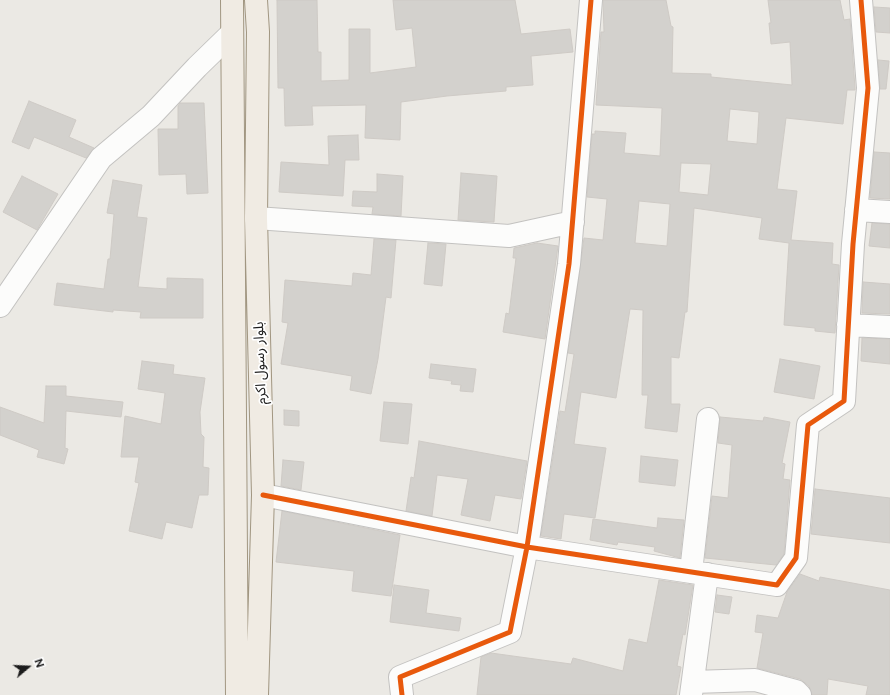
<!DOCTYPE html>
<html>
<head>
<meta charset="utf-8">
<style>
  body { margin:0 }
  #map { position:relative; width:890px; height:695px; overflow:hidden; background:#ebe9e4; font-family:"Public Sans",sans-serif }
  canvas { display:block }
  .north { position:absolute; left:8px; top:647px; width:40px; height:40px; -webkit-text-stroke:3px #fff; paint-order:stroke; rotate:71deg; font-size:11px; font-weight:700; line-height:16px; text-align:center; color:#1c1c1c }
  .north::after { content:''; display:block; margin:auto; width:14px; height:18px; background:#1c1c1c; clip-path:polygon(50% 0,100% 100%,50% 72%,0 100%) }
</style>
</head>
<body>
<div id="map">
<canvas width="890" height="695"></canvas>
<div class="north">N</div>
</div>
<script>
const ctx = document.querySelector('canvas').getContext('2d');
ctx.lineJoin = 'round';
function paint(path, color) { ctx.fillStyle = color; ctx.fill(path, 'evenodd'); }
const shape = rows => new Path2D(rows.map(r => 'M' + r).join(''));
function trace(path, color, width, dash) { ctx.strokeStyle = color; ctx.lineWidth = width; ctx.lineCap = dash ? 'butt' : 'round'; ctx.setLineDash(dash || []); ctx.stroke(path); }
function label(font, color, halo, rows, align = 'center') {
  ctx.font = font + ' "Public Sans","Noto Sans Arabic",sans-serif'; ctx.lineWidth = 3.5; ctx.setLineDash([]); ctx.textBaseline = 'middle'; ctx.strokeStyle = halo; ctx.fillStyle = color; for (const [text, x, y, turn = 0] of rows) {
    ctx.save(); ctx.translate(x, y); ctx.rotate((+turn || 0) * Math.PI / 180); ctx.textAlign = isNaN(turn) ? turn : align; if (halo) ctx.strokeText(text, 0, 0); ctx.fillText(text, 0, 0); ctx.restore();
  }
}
const building = shape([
  [277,0,317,0,318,52,321,52,321,81,349,80,349,29,370,29,370,73,416,67,412,28,396,30,393,0,515,0,521,34,570,29,573,52,531,56,533,85,506,87,506,91,447,96,401,102,400,140,365,138,366,105,312,106,313,125,285,126,284,88,278,88,277,0],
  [603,0,666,0,671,26,673,27,672,73,711,74,711,77,792,85,790,42,771,44,769,23,771,23,768,0,840,0,844,20,850,19,855,88,855,90,847,90,843,124,786,118,777,189,797,191,791,240,833,243,832,264,839,265,835,333,815,331,815,328,784,325,789,243,759,239,762,218,694,208,687,312,685,312,679,358,671,357,671,404,680,404,677,432,645,428,648,395,642,395,643,310,630,309,616,398,581,392,574,444,606,448,595,518,564,514,561,539,541,536,560,411,565,412,574,354,568,353,584,238,603,240,607,199,587,197,592,134,595,134,595,131,626,133,624,153,660,156,662,108,596,105,601,32,604,32,603,0],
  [730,109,759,112,757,144,727,141,730,109],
  [681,163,711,164,708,195,679,192,681,163],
  [639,201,670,204,667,246,635,243,639,201],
  [874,7,890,8,890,33,876,32,874,7],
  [878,60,889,61,886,89,880,89,878,60],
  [29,101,76,120,69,137,94,148,86,158,34,137,29,149,12,142,29,101],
  [180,103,204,103,208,193,187,194,186,174,159,175,158,129,178,129,178,106,180,103],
  [358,135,359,160,345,160,343,196,279,192,281,162,329,165,328,136,358,135],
  [874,152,890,153,890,199,870,198,874,152],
  [461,173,497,176,494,222,458,220,461,173],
  [377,174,403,176,401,216,372,214,373,207,352,206,353,191,377,192,377,174],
  [22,176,58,194,37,230,3,212,22,176],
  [113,180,142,185,137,217,147,218,138,287,167,289,167,278,203,279,203,318,140,318,141,312,113,310,113,312,54,305,57,283,104,289,108,259,110,259,114,214,107,213,113,180],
  [872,223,890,224,890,248,869,246,872,223],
  [374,239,396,240,391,298,386,297,378,359,371,394,350,390,352,376,281,364,288,323,282,322,285,280,352,286,353,273,371,275,374,239],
  [428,243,446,244,442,286,424,284,428,243],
  [537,243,558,246,545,339,503,332,506,313,509,314,516,258,513,258,514,248,537,243],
  [863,282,890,284,890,314,862,313,863,282],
  [862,338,890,339,890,364,861,361,862,338],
  [780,359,820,366,814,399,774,392,780,359],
  [142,361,174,365,173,374,205,378,200,412,201,434,204,437,203,467,209,468,208,495,199,495,192,528,166,522,162,539,129,531,139,483,135,482,139,457,121,457,125,416,161,424,165,393,138,389,142,361],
  [431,364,476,369,473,392,460,391,461,385,451,384,452,381,429,378,431,364],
  [46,386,66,386,66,396,123,402,121,417,66,411,65,448,68,449,64,464,37,457,39,450,0,435,0,407,44,423,46,386],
  [384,402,412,404,408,444,380,441,384,402],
  [284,410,299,411,299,426,284,425,284,410],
  [720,417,763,421,764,417,790,422,782,463,785,464,783,479,790,480,784,554,776,565,705,558,712,496,728,498,732,445,718,443,720,417],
  [419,441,527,461,521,499,495,495,490,521,461,515,468,479,437,475,432,516,406,511,411,477,414,478,419,441],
  [641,456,678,460,675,486,639,482,641,456],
  [283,460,304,462,301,490,281,486,283,460],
  [815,489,890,498,890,543,811,534,815,489],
  [282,511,400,535,391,596,352,591,354,571,276,562,282,511],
  [658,518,684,520,680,558,654,551,655,547,618,542,617,545,590,540,593,519,657,528,658,518],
  [800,574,819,581,820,577,890,590,890,695,866,695,868,686,828,679,827,695,812,695,809,686,800,679,757,668,763,633,755,632,757,615,778,618,787,592,800,574],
  [659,580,693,585,685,635,683,634,677,666,681,667,676,695,477,695,481,657,491,653,571,664,573,658,623,671,629,639,647,643,659,580],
  [394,585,429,590,426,613,461,618,459,631,390,622,394,585],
  [717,595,732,597,729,614,715,612,717,595]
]);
paint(building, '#d3d1cd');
trace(building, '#cecac5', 1);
const minor = shape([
  [856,210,890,212],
  [256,218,509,236,573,222],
  [0,306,101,158,151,116,197,67,232,33],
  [848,325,890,327],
  [263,495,527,547,777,585,796,558,808,425,844,401,853,244,868,88,861,0],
  [691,572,708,419],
  [693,682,755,680,796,691,800,695],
  [402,695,400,677,510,632,527,547,569,264,591,0],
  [691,695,707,574]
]);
const major = shape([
  [232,0,237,695],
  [256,0,258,32,256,218,263,495,257,695]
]);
trace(minor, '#c3c2c0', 24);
trace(major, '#a19681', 24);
trace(minor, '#fcfcfb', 22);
trace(major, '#f0ebe3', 22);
trace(shape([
  [263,495,527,547,777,585,796,558,808,425,844,401,853,244,868,88,861,0],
  [402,695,400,677,510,632,527,547,569,264,591,0]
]), '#e8590c', 5);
label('14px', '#1c1c1c', '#fff', [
  ["بلوار رسول اکرم",260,363,-92]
]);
</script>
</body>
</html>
